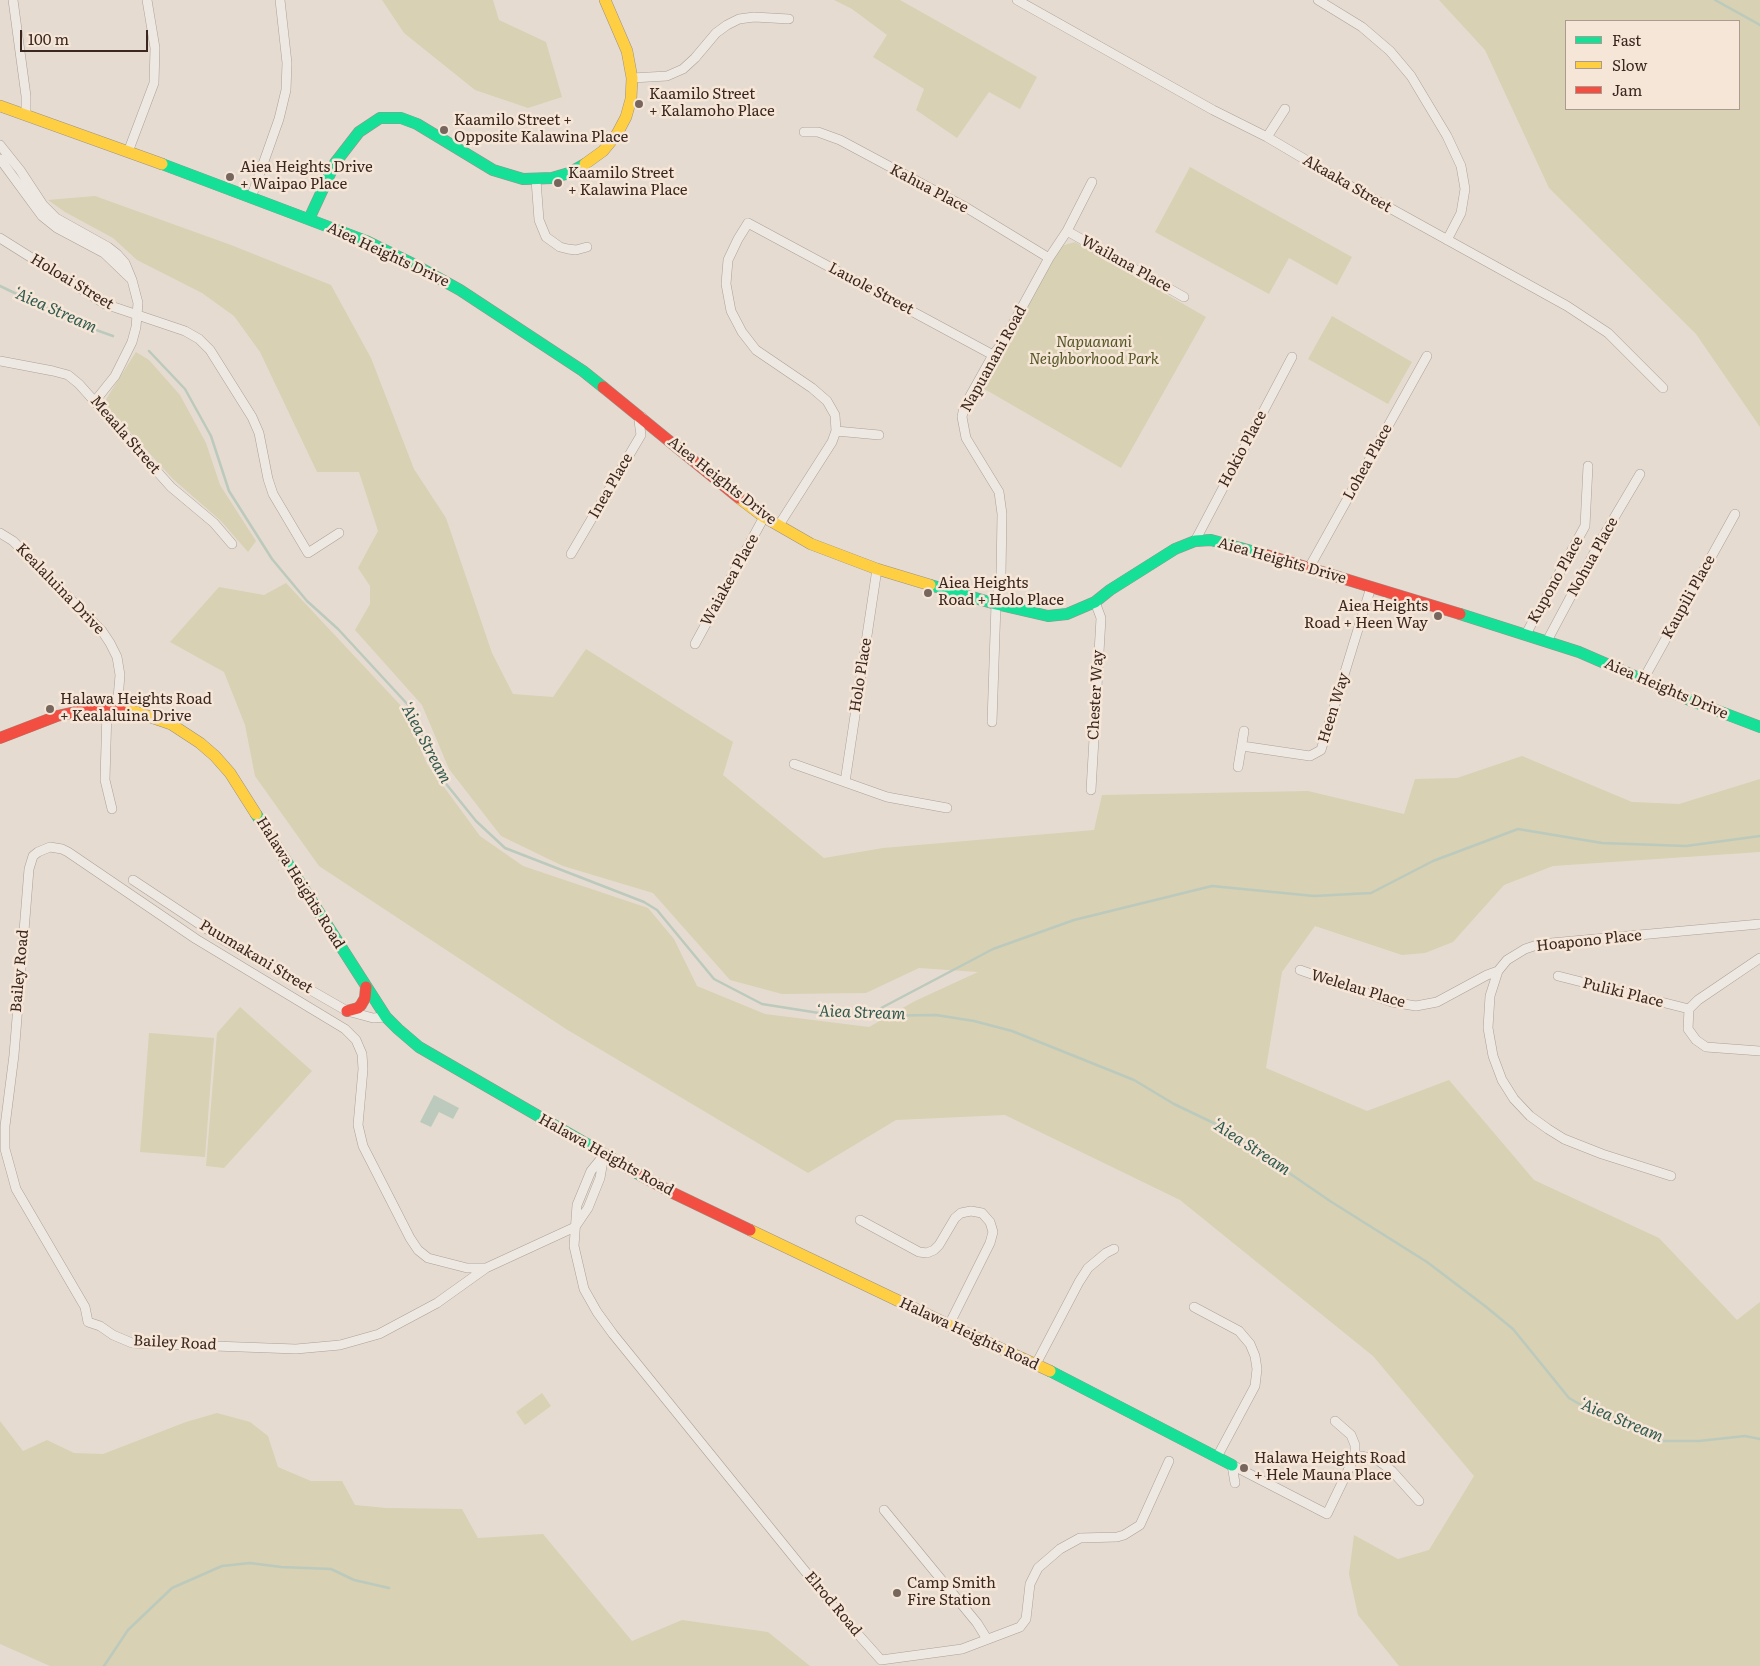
<!DOCTYPE html>
<html>
<head>
<meta charset="utf-8">
<style>
  body { margin:0 }
  #map { position:relative; width:1760px; height:1666px; overflow:hidden; background:#e6dbd0; font-family:Literata,serif }
  canvas { display:block }
  .legend { position:absolute; left:1565px; top:20px; width:175px; height:90px; box-sizing:border-box; background:#f6e6d7; border:1px solid #ab9a8e; margin:0; padding:6px 9px; list-style:none; font-size:15px; color:#3b2720 }
  .legend li { display:flex; align-items:center; gap:10px; height:25px }
  .legend b { width:25px; border:1px solid #ab9a8e }
  .scale { position:absolute; left:20px; top:30px; width:128px; height:22px; box-sizing:border-box; border:2px solid #3b2720; border-top:0; padding-left:6px; font-size:15px; line-height:18px; white-space:nowrap; color:#3b2720; -webkit-text-stroke:4px #f6e6d7; paint-order:stroke }
</style>
</head>
<body>
<div id="map">
<canvas width="1760" height="1666"></canvas>
<ul class="legend">
<li><b style="height:6px;background:#16e098"></b>Fast</li>
<li><b style="height:6px;background:#ffcf43"></b>Slow</li>
<li><b style="height:6px;background:#f24e42"></b>Jam</li>
</ul>
<div class="scale">100 m</div>
</div>
<script>
const ctx = document.querySelector('canvas').getContext('2d');
ctx.lineJoin = 'round';
function paint(path, color) { ctx.fillStyle = color; ctx.fill(path, 'evenodd'); }
const shape = rows => new Path2D(rows.map(r => 'M' + r).join(''));
function trace(path, color, width, dash) { ctx.strokeStyle = color; ctx.lineWidth = width; ctx.lineCap = dash ? 'butt' : 'round'; ctx.setLineDash(dash || []); ctx.stroke(path); }
function label(font, color, halo, rows, align = 'center') {
  ctx.font = font + ' Literata,serif'; ctx.lineWidth = 5; ctx.setLineDash([]); ctx.textBaseline = 'middle'; ctx.strokeStyle = halo; ctx.fillStyle = color; for (const [text, x, y, turn = 0] of rows) {
    ctx.save(); ctx.translate(x, y); ctx.rotate((+turn || 0) * Math.PI / 180); ctx.textAlign = isNaN(turn) ? turn : align; if (halo) ctx.strokeText(text, 0, 0); ctx.fillText(text, 0, 0); ctx.restore();
  }
}
paint(shape([
  [382,0,493,0,499,20,546,42,562,97,528,108,475,90,404,33],
  [834,0,900,0,1037,77,1020,109,989,92,957,138,916,110,924,89,873,57,887,35,852,9],
  [1439,0,1760,0,1760,427,1696,334,1549,188,1485,50],
  [1566,21,1739,21,1739,109,1566,109],
  [1190,167,1352,257,1337,285,1289,258,1269,294,1155,232],
  [95,196,231,245,331,285,371,358,414,469,446,518,492,653,513,694,553,697,586,649,733,742,723,775,824,858,883,848,1094,830,1102,795,1308,791,1404,814,1415,779,1457,778,1522,756,1632,802,1679,804,1760,779,1760,852,1553,866,1504,885,1453,942,1425,953,1402,955,1315,926,1282,972,1266,1068,1367,1111,1449,1080,1534,1180,1659,1238,1737,1320,1760,1302,1760,1666,1399,1666,1358,1615,1349,1574,1354,1535,1398,1559,1429,1550,1474,1476,1373,1356,1180,1200,1005,1115,896,1120,808,1173,566,1029,319,866,255,776,245,725,224,672,170,642,219,587,264,595,286,583,404,709,427,764,480,836,523,866,648,908,674,939,697,986,765,1014,869,1027,915,1001,978,972,919,968,866,993,782,994,730,980,653,893,563,866,501,836,449,769,422,705,355,630,370,604,370,586,358,568,378,531,359,472,317,472,260,352,234,316,202,293,137,260,113,238,65,212,48,200],
  [1075,242,1206,317,1121,468,981,387,1061,246],
  [1332,316,1412,362,1388,404,1308,359],
  [136,352,149,360,180,395,206,443,220,485,256,541,248,552,221,521,173,479,107,407,105,402,108,396],
  [240,1007,312,1071,224,1168,206,1166,217,1033],
  [149,1033,214,1038,205,1157,140,1152],
  [542,1393,551,1406,525,1425,516,1412],
  [217,1413,250,1422,268,1436,278,1467,311,1481,342,1481,355,1505,386,1508,462,1509,478,1538,543,1534,632,1641,682,1620,768,1632,810,1666,50,1666,0,1644,0,1421,23,1451,47,1440,74,1453,103,1454,186,1422]
]), '#d8d1b3');
paint(shape([
  [434,1095,459,1108,453,1119,439,1112,431,1127,420,1122]
]), '#bbcabd');
trace(shape([
  [1715,0,1760,25],
  [0,286,82,325,113,336],
  [149,351,185,389,211,436,229,491,272,559,307,601,338,629,410,707,439,775,476,821,505,848,644,902,657,910,714,979,762,1004,819,1013,865,1016,936,1015,974,1021,1012,1031,1134,1080,1174,1104,1222,1127,1330,1201,1427,1262,1485,1306,1513,1329,1569,1398,1595,1413,1663,1441,1699,1441,1745,1436,1760,1439],
  [866,1016,993,949,1074,920,1212,886,1314,896,1371,893,1433,861,1518,829,1602,843,1686,846,1760,836],
  [104,1666,128,1630,172,1588,222,1566,250,1563,281,1567,331,1569,354,1580,389,1588]
]), '#bbcabd', 2.5);
const street = shape([
  [13,0,26,96,26,115],
  [1017,0,1213,110,1267,137,1350,186,1567,306,1608,333,1663,388],
  [1318,0,1362,27,1390,51,1411,76,1447,136,1461,166,1465,189,1461,213,1447,240],
  [632,78,667,76,683,69,695,58,716,33,727,25,739,19,754,17,789,19],
  [804,132,818,132,840,140,967,208,1049,258],
  [1267,137,1285,109],
  [0,145,20,170,43,205,56,218,108,247,117,254,125,263,132,280,138,303,136,327,132,342,115,376,95,401],
  [128,152,154,83,155,48,147,0],
  [0,159,42,216,57,228,104,253,130,278],
  [536,180,539,220,546,237,560,247,568,249,576,250,587,247],
  [251,198,279,119,286,90,287,63,280,0],
  [1067,231,1184,297],
  [0,238,105,304,185,331,199,339,210,350,252,417,259,433,268,479,273,494,308,553,339,533],
  [0,361,53,371,68,375,79,384,171,487,214,523,232,544],
  [836,431,879,435],
  [779,525,832,442,836,431,835,415,827,401,812,388,756,350,742,332,731,311,726,284,728,260,738,239,748,223,993,355],
  [0,533,13,541,102,631,110,643,117,657,120,675,117,710],
  [1195,541,1292,357],
  [571,554,641,435,639,421,642,417],
  [1309,568,1427,356],
  [1526,634,1585,526,1588,466],
  [1547,641,1601,540,1640,474],
  [695,644,764,517],
  [1643,680,1735,514],
  [107,709,105,780,112,809],
  [992,722,996,604,1001,574,1002,514,999,492,966,438,962,417,964,407,993,355,1003,342,1049,258,1067,231,1092,182],
  [1242,746,1310,756,1321,750,1371,587],
  [794,764,887,797,947,808],
  [1238,767,1244,731],
  [845,782,877,569],
  [1091,790,1101,618,1095,602],
  [133,880,225,941,347,1011,373,1018,386,1017],
  [1760,958,1698,1000,1689,1009,1688,1029,1696,1040,1706,1047,1760,1051],
  [1300,970,1392,1002,1416,1006,1437,1002,1487,975,1498,971],
  [1558,976,1689,1009],
  [604,1155,591,1171,577,1205,574,1246,584,1289,597,1312,613,1334,839,1613,881,1660,962,1649,1020,1627,1026,1619,1030,1584,1038,1568,1060,1549,1080,1538,1117,1537,1124,1535,1140,1525,1169,1461],
  [1671,1176,1602,1154,1564,1139,1548,1129,1530,1116,1514,1099,1502,1080,1493,1056,1488,1028,1490,996,1498,971,1507,960,1525,949,1540,944,1760,924],
  [860,1220,919,1252,927,1253,934,1250,939,1245,955,1218,961,1213,971,1211,982,1213,990,1222,993,1232,990,1243,949,1325],
  [486,1268,467,1268,428,1258,418,1250,410,1238,363,1146,358,1125,363,1069,362,1054,356,1040,345,1029,196,939,68,852,62,849,50,847,38,852,33,856,29,869,14,1055,5,1126,5,1149,16,1189,85,1307,88,1322,100,1326,113,1335,132,1343,296,1349,340,1345,379,1334,437,1303,486,1268,575,1227,588,1208,600,1178,604,1155],
  [1194,1307,1239,1331,1250,1344,1255,1356,1257,1369,1255,1386,1217,1457],
  [1036,1364,1079,1282,1088,1268,1106,1253,1114,1249],
  [1355,1456,1362,1456,1379,1461,1392,1471,1419,1501],
  [1232,1465,1327,1514,1355,1456,1355,1445,1351,1435,1335,1421],
  [1232,1465,1235,1483],
  [884,1510,977,1623,987,1639]
]);
const fast = shape([
  [162,164,366,241,415,265,460,290,583,371,603,387],
  [309,219,335,163,359,132,380,118,401,118,417,124,493,170,523,179,552,178,569,173,585,164],
  [930,585,996,604,1048,616,1067,614,1095,602,1110,590,1175,549,1195,541,1211,540,1266,555],
  [1460,614,1579,652,1692,701,1760,727],
  [256,814,386,1017,398,1029,419,1047,642,1176],
  [1050,1371,1232,1465]
]);
const slow = shape([
  [0,106,162,164],
  [585,164,603,151,617,134,626,117,631,99,632,78,627,51,605,0],
  [739,498,764,517,811,544,877,569,930,585],
  [121,710,136,712,171,724,200,743,215,756,230,773,256,814],
  [750,1230,949,1325,1050,1371]
]);
const jam = shape([
  [603,387,739,498],
  [1266,555,1460,614],
  [0,738,57,716,80,711,107,709,121,710],
  [347,1011,358,1008,361,1005,365,998,366,987],
  [642,1176,673,1193,750,1230]
]);
trace(street, '#aba199', 10);
trace(fast, '#9b9088', 12);
trace(slow, '#9b9088', 12);
trace(jam, '#9b9088', 12);
trace(street, '#eee8e2', 9);
trace(fast, '#16e098', 11);
trace(slow, '#ffcf43', 11);
trace(jam, '#f24e42', 11);
for (const [x, y, r, color] of [
  [639,104,5,"#77665e"],
  [444,130,5,"#77665e"],
  [230,177,5,"#77665e"],
  [558,183,5,"#77665e"],
  [928,593,5,"#77665e"],
  [1438,616,5,"#77665e"],
  [50,709,5,"#77665e"],
  [1244,1468,5,"#77665e"],
  [897,1593,5,"#77665e"]
]) { const dot = new Path2D(); dot.arc(x, y, r, 0, 2 * Math.PI); ctx.fillStyle = color; ctx.fill(dot); trace(dot, '#f6e6d7', 2); }
label('15px', '#3b2720', '#f6e6d7', [
  ["Kaamilo Street",649,95],
  ["+ Kalamoho Place",649,112],
  ["Kaamilo Street +",454,121],
  ["Opposite Kalawina Place",454,138],
  ["Aiea Heights Drive",240,168],
  ["+ Waipao Place",240,185],
  ["Kaamilo Street",568,174],
  ["+ Kalawina Place",568,191],
  ["Aiea Heights",938,584],
  ["Road + Holo Place",938,601],
  ["Aiea Heights",1428,607,"right"],
  ["Road + Heen Way",1428,624,"right"],
  ["Halawa Heights Road",60,700],
  ["+ Kealaluina Drive",60,717],
  ["Halawa Heights Road",1254,1459],
  ["+ Hele Mauna Place",1254,1476],
  ["Camp Smith",907,1584],
  ["Fire Station",907,1601]
], 'left');
label('15px', '#3b2720', '#f6e6d7', [
  ["Akaaka Street",1347,184,30],
  ["Kahua Place",929,189,28],
  ["Aiea Heights Drive",388,255,25],
  ["Wailana Place",1126,264,29],
  ["Holoai Street",72,282,31],
  ["Lauole Street",871,289,28],
  ["Napuanani Road",994,359,-61],
  ["Meaala Street",125,435,49],
  ["Hokio Place",1243,449,-62],
  ["Lohea Place",1368,462,-61],
  ["Aiea Heights Drive",722,481,38],
  ["Inea Place",611,486,-60],
  ["Nohua Place",1593,557,-61],
  ["Aiea Heights Drive",1282,561,16],
  ["Waiakea Place",730,580,-61],
  ["Kupono Place",1556,580,-61],
  ["Kealaluina Drive",60,589,46],
  ["Kaupili Place",1689,597,-61],
  ["Holo Place",861,675,-81],
  ["Aiea Heights Drive",1666,689,23],
  ["Chester Way",1096,695,-87],
  ["Heen Way",1334,708,-73],
  ["Halawa Heights Road",300,883,58],
  ["Hoapono Place",1589,941,-6],
  ["Puumakani Street",256,957,31],
  ["Bailey Road",20,971,-85],
  ["Welelau Place",1358,989,17],
  ["Puliki Place",1623,993,14],
  ["Halawa Heights Road",606,1155,29],
  ["Halawa Heights Road",969,1334,25],
  ["Bailey Road",175,1343,3],
  ["Elrod Road",833,1604,50]
]);
label('italic 15px', '#555727', '#f6e6d7', [
  ["Napuanani",1094,343],
  ["Neighborhood Park",1094,360]
]);
label('italic 16px', '#305a4f', '#f6e6d7', [
  ["ʻAiea Stream",56,311,24],
  ["ʻAiea Stream",426,744,62],
  ["ʻAiea Stream",862,1013,2],
  ["ʻAiea Stream",1252,1148,33],
  ["ʻAiea Stream",1622,1421,23]
]);
</script>
</body>
</html>
